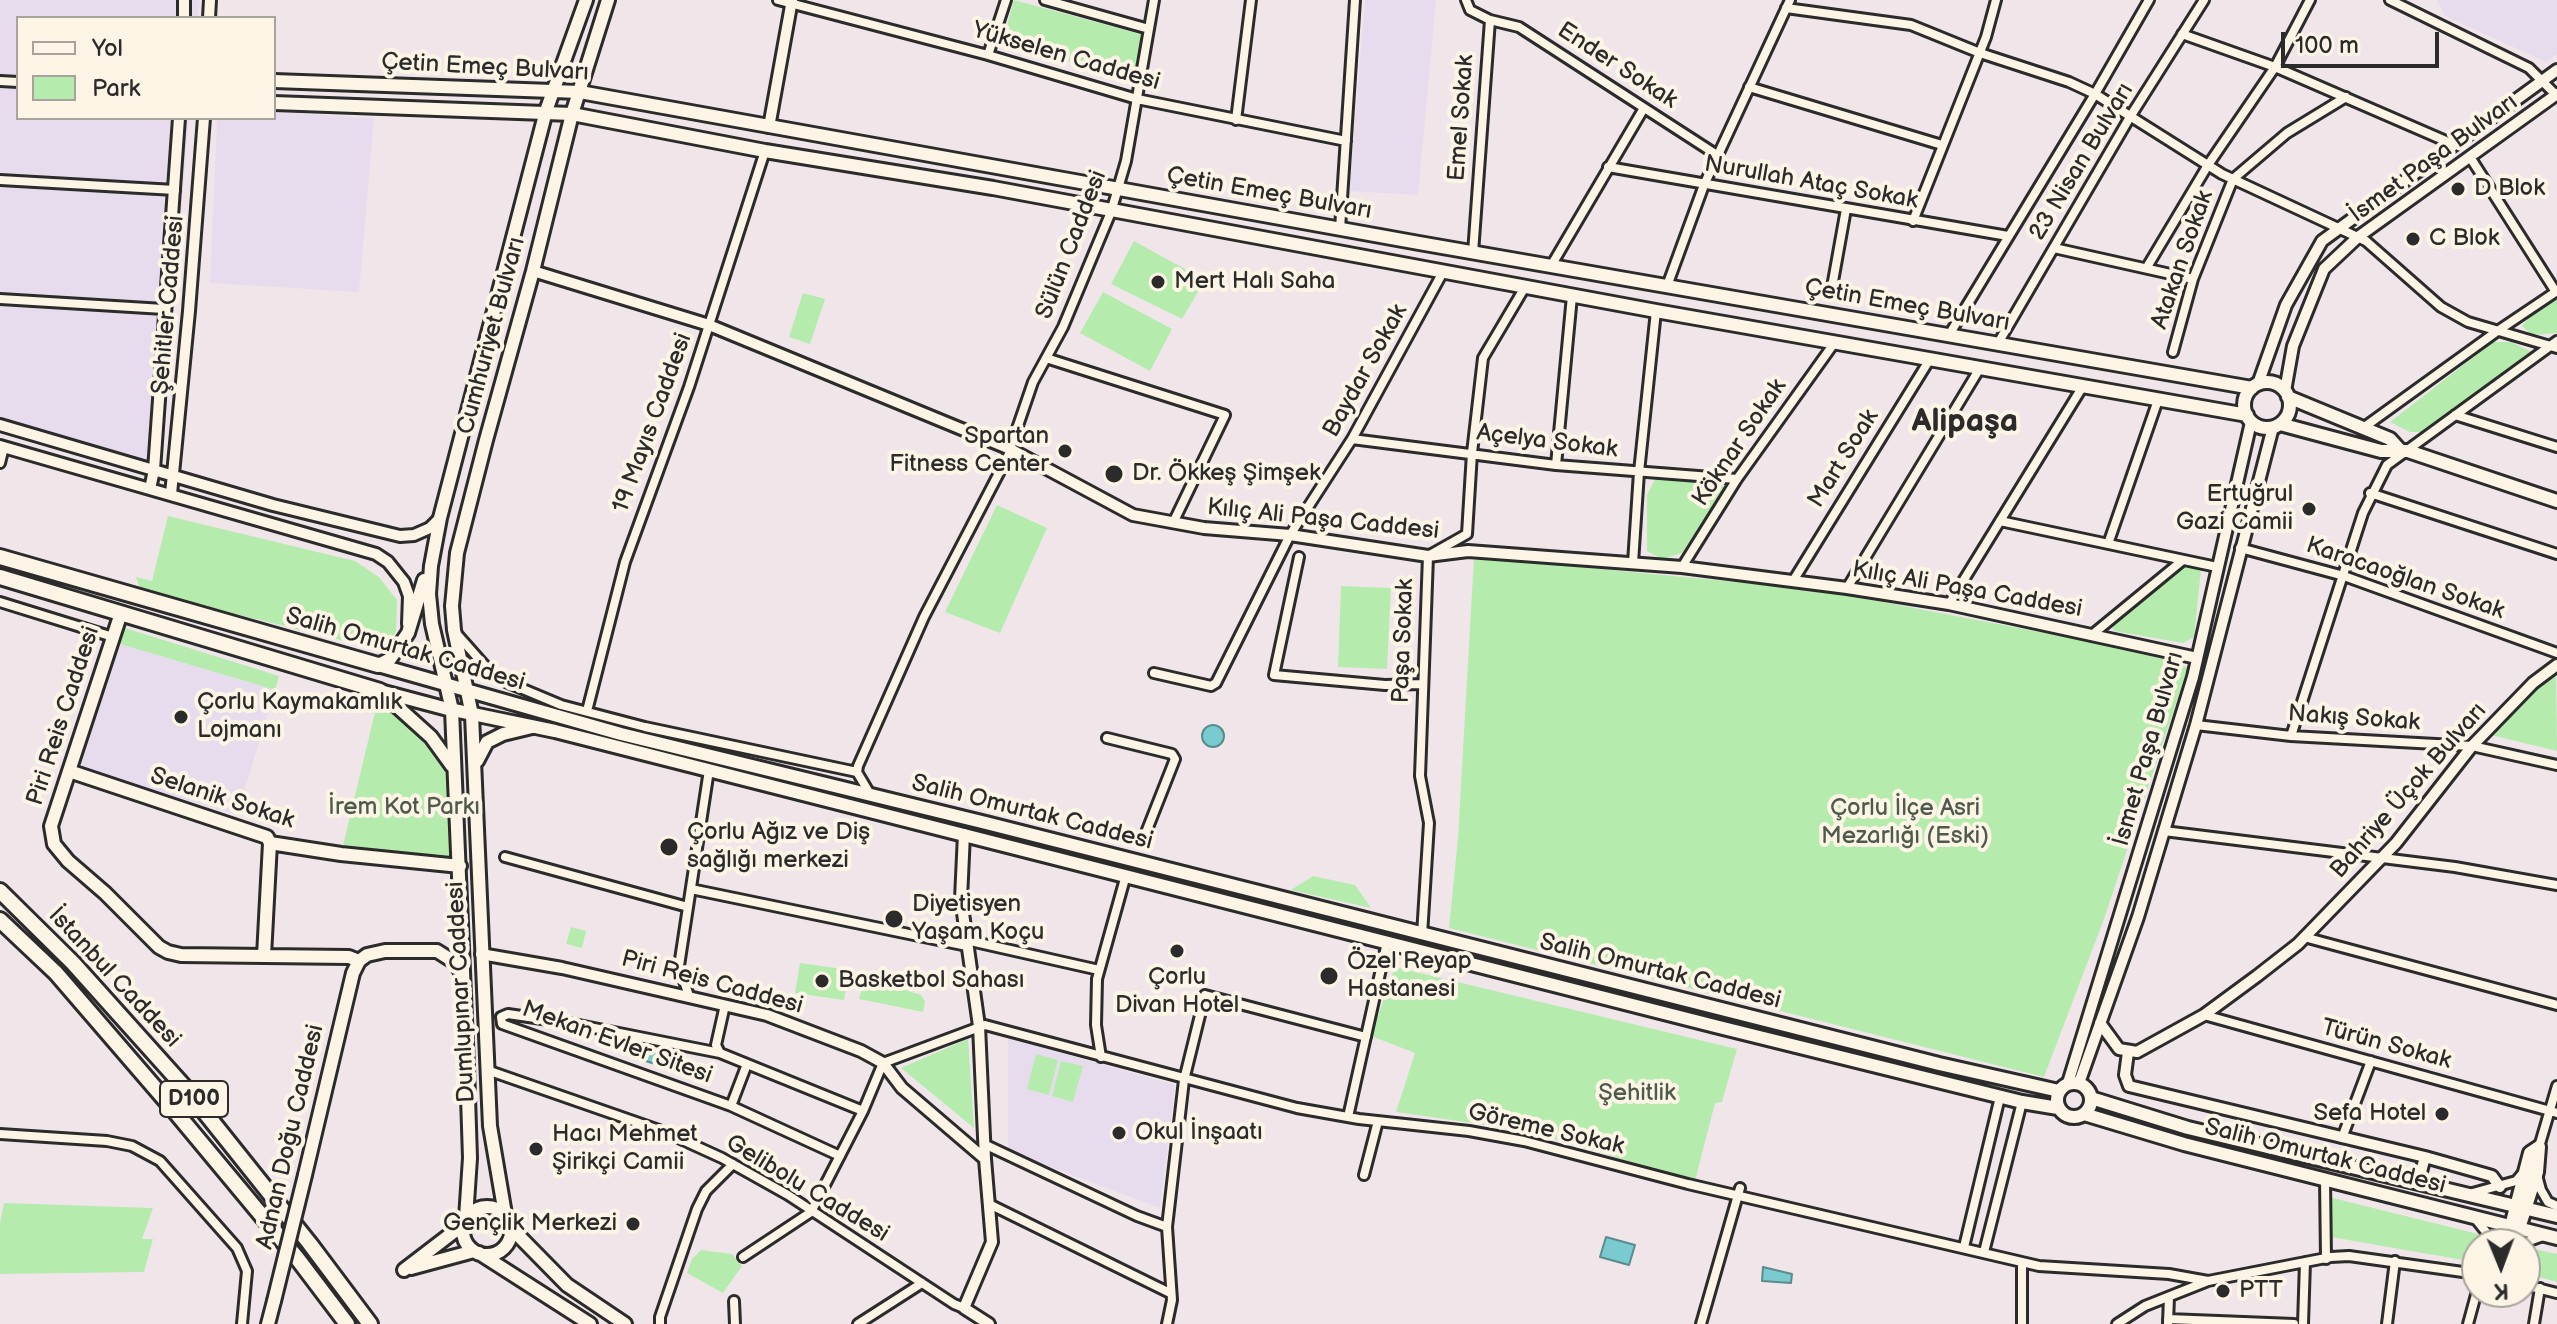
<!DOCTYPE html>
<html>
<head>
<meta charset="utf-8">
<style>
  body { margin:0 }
  #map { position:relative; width:2557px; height:1324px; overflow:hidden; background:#f0e6ea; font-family:"Balsamiq Sans",sans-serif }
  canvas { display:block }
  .legend { position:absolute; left:16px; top:16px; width:260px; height:104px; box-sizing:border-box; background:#fcf5e5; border:2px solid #a8a49b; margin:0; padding:10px 14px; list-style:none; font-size:24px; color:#2b2b2b }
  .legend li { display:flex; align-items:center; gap:16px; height:40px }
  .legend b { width:40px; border:2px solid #a8a49b }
  .north { position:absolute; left:2461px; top:1228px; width:80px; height:80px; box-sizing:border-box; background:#fcf5e5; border:2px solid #a8a49b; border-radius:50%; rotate:179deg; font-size:22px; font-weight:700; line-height:32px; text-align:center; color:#2b2b2b }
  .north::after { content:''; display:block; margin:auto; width:28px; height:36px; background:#2b2b2b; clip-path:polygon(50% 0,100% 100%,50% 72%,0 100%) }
  .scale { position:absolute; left:2281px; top:32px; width:158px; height:36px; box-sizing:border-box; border:4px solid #2b2b2b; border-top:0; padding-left:10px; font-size:24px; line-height:28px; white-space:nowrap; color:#2b2b2b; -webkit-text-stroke:6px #fcf5e5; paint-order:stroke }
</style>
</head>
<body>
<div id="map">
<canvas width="2557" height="1324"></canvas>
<ul class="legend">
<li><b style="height:10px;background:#fcf5e5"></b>Yol</li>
<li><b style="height:22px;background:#b5ecae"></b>Park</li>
</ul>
<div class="north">K</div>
<div class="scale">100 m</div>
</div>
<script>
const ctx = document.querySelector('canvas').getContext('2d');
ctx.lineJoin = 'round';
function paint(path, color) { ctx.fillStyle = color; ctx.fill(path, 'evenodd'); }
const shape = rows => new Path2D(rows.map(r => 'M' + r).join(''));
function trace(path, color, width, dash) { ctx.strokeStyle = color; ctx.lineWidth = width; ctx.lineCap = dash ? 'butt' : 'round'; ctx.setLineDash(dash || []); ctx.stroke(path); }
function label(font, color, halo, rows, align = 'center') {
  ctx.font = font + ' "Balsamiq Sans",sans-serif'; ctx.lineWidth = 8; ctx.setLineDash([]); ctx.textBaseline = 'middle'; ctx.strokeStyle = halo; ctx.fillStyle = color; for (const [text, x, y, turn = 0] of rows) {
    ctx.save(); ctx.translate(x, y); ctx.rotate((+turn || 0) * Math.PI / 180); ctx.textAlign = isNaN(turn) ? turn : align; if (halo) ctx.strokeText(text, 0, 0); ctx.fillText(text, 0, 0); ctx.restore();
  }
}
paint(shape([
  [0,0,200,0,198,18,18,18,18,118,189,118,159,478,0,432],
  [1365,0,1436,0,1418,195,1349,191],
  [2437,0,2557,0,2557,54,2546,62,2445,16],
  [274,112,374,118,359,292,210,283,217,121,221,118,274,118],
  [117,643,275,690,237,815,84,769,81,763],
  [1008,1038,1175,1085,1160,1208,1008,1151]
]), '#e7dced');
paint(shape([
  [1014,0,1144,35,1133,78,1002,44],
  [1134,241,1205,280,1182,319,1111,284],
  [1103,292,1172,329,1150,371,1080,333],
  [803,293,825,299,810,344,789,337],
  [2557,297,2557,333,2532,335,2522,326,2533,313],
  [2493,342,2511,342,2532,352,2422,432,2410,432,2390,422],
  [1657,475,1717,479,1725,487,1682,553,1662,559,1647,551,1647,495],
  [997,505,1047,528,1000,633,945,612],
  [168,516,355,561,379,577,397,600,396,631,391,643,381,650,151,593,139,586,136,577,152,581],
  [1474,557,1820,590,2165,656,2188,668,2104,919,2044,1077,1449,928,1458,838],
  [2187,564,2201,570,2194,637,2183,643,2114,631,2111,626,2115,622],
  [1341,586,1391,588,1387,669,1338,667],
  [122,627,279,676,275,690,117,643],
  [2556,670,2557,751,2491,735],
  [380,691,455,771,460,866,341,854],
  [1313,876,1355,885,1371,908,1291,890],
  [571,927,586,931,582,948,566,944],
  [800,963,849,970,844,1000,795,993],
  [1395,967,1737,1049,1722,1102,1715,1103,1695,1181,1528,1131,1396,1112,1415,1053,1371,1036],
  [866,981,894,986,921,995,925,1001,923,1012,859,999,863,984],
  [968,1039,974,1128,901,1068],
  [1036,1054,1058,1060,1049,1095,1027,1089],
  [1061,1061,1083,1066,1073,1102,1052,1096],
  [2329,1197,2478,1234,2482,1244,2477,1244,2477,1259,2474,1262,2331,1237],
  [4,1203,153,1208,142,1239,153,1239,144,1272,0,1274,0,1223],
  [2534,1249,2557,1254,2557,1282,2525,1273,2525,1251],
  [701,1250,732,1254,742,1266,723,1293,687,1273,692,1259]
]), '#b5ecae');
const water = shape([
  '1202 736a11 11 0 1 1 22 0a11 11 0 1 1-22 0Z',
  [642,1049,664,1056,666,1061,674,1061,675,1067,672,1069,639,1059,642,1049],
  [1606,1237,1635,1245,1629,1265,1600,1257,1606,1237],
  [1763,1267,1792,1274,1791,1283,1762,1281,1763,1267]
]);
paint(water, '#79cbcf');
trace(water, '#5a8b8d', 2);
const minor = shape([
  [778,0,988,55,1137,99,1346,141],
  [1045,0,1149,29],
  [1466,0,1470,10,1490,20,1473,253],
  [2390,0,2529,68,2557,96],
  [1786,8,1911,25,1980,53,2069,82,2095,94,2222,174,2366,241,2441,307,2468,322,2557,348],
  [1490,20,1519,27,1717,155],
  [2182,34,2275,67,2455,145],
  [988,55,1006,0],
  [0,81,18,82],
  [1749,87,1942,145],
  [1236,120,1251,0],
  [2470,157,2556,292],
  [1608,167,2008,236],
  [0,180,175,190],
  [1913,221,1986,37,1996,0],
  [1340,229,1355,0],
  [2054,248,2193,279],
  [1551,266,1644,108],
  [2147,267,2208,165,2275,67,2310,0],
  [1667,286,1704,185,1790,0],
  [1832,287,1846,209],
  [0,299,164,309],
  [1949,335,2095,94,2149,0],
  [1997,345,2130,117,2204,0],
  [2173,352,2193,279,2233,179,2287,133,2346,97],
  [1046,358,1225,415,1173,523],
  [2455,415,2557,447],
  [2363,428,2496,332,2557,291],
  [1352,439,1556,465,1737,479],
  [1010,449,1033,382,1063,327,1111,212,1126,161,1154,0],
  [0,463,4,447],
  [1556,465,1572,296],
  [2370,493,2557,554],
  [2000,521,2217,567],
  [2108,544,2158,400],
  [2240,548,2344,576,2557,653],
  [1299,557,1274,675,1385,685,1422,684],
  [1633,563,1639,472,1656,311],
  [1682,567,1737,479,1835,342],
  [1793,581,1930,359],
  [1847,588,1980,368],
  [0,602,113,637],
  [1949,604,2083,386],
  [455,632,486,667,506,682,561,705,645,727,857,772],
  [2093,634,2183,560],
  [1154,673,1211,686,1216,683,1290,535,1352,439,1443,272],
  [587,711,625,562,689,387,765,151],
  [2196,725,2291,736,2472,746,2557,765],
  [2291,736,2363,513,2387,465,2557,341],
  [1107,738,1172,754,1175,759,1145,835],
  [870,794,857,772,858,766,924,617,1011,450],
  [2164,831,2455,867,2557,885],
  [505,857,688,907],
  [691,889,967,946],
  [1422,935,1429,823,1420,776,1428,556,1467,534,1472,453,1483,358,1525,287],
  [2304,937,2557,1005],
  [966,940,1099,970],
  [689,996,679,966,709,770],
  [725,1005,716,1045,720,1053,863,1111],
  [2204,1015,2557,1113],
  [720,1053,569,1023,508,1014,501,1017,502,1024,731,1106,840,1156],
  [1101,1057,1096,1025,1097,979,1126,875],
  [487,1070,665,1132,722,1158,788,1195,954,1304,964,1308],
  [731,1106,747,1064],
  [1348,1117,1387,942],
  [0,1134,107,1141,132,1146,160,1161,237,1248,247,1271,242,1324],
  [2342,1138,2371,1061],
  [984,1144,1137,1216,1167,1227],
  [2539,1147,2557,1086],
  [1364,1175,1378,1121],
  [2537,1175,2541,1190,2548,1202,2557,1206],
  [2325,1179,2326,1259],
  [2469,1194,2516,1181,2522,1174],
  [989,1204,1170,1293],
  [2474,1217,2486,1232,2489,1244],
  [2521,1244,2543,1236],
  [1964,1247,2000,1097],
  [1984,1252,2022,1102],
  [743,1257,811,1212,863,1111,883,1063,985,1025,1297,1108,1359,1119,1469,1131,1524,1141,1688,1184,2039,1266,2169,1274,2208,1281],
  [2525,1285,2557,1293],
  [734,1301,735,1324],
  [2168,1319,2294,1324],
  [2168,1323,2169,1297],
  [660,1324,660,1317,697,1209,706,1191,733,1164],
  [858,1324,922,1283],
  [1167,1324,1172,1300,1167,1227,1184,1080,1205,995,1366,1037],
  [1701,1324,1740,1188],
  [2022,1324,2022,1262],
  [2117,1324,2145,1306,2208,1281,2331,1257,2349,1256,2477,1274],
  [2303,1324,2305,1262],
  [2387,1324,2395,1261],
  [2468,1324,2477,1291],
  [2534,1324,2540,1288]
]);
const tertiary = shape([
  [184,18,184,0],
  [209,18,210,0],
  [769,127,792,0],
  [533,271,709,325,1010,449,1133,515,1204,528,1290,535,1428,556,1468,551,1682,567,1847,588,1949,604,2197,658],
  [2258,384,2286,305,2322,241,2557,70],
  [2285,391,2293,346,2324,269,2358,237,2557,94],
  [0,425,273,505,400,536,414,535,430,528,440,518],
  [0,446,376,554,388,562,404,582,409,596,408,624],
  [150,489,154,470,179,118],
  [171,494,189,311,204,118],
  [964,834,961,899,979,1026,985,1159,992,1242,964,1308,989,1324],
  [481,954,562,968,767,1015,861,1051,883,1063,902,1088,985,1159],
  [2100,1023,2119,1049,2137,1052,2204,1015,2257,976,2298,944,2396,843,2472,746,2533,683,2557,665],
  [2128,1052,2125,1075,2129,1086,2425,1157,2492,1176,2500,1187],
  [2068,1083,2193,677,2251,422],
  [2079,1083,2138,917,2196,725,2273,427],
  [2418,1183,2425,1157]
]);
const secondary = shape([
  [121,613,51,826,54,844,68,861,105,893,159,947,168,952,181,955,349,957,359,961],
  [378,665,390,659,408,633,424,580],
  [380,691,431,737,452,766],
  [477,761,487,742,503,734,532,727],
  [69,771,267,837,270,843,341,854,460,866],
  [264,956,270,843],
  [305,1175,353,973,359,961,367,955,385,951,437,951,456,963,462,974],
  '463 1231a24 24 0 1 1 48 0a24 24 0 1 1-48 0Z',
  [505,1214,490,1126,472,715,454,630,452,606,457,553,486,440,533,271,572,114,608,0],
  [466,1218,470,1158,467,1066,452,710,432,624,429,594,431,566,440,518,546,111,586,0],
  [511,1228,567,1285,625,1324],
  [2501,1244,2511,1226,2530,1153,2539,1147],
  [2514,1244,2537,1172,2539,1147],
  [479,1253,590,1324],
  [411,1268,474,1251],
  [404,1270,464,1224],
  [268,1324,274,1301]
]);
const primary = shape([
  [274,81,580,92,1419,243,2252,388],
  [274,103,572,114,765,151,993,188,1656,311,2247,415],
  '2244 405a23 23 0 1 1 46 0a23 23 0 1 1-46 0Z',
  [2288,397,2390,439,2399,449],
  [2280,424,2381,451,2408,451,2557,501],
  [378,665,621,734,986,823,1939,1064,2059,1091],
  [380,691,444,708,555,731,1715,1026,2022,1102,2058,1108],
  '2057 1100a17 17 0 1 1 34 0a17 17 0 1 1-34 0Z',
  [2091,1098,2188,1128,2557,1216],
  [2084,1114,2184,1144,2557,1238]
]);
const trunk = shape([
  [0,557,378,665],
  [0,577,380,691],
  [0,891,73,963,187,1090,310,1244,370,1324],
  [0,920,56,973,168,1103,297,1258,347,1324]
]);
trace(minor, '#2b2b2b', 14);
trace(tertiary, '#2b2b2b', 16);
trace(secondary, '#2b2b2b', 18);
trace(primary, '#2b2b2b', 18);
trace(trunk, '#2b2b2b', 20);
trace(minor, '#fcf5e5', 8);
trace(tertiary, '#fcf5e5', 10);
trace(secondary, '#fcf5e5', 12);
trace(primary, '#fcf5e5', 12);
trace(trunk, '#fcf5e5', 14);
const secondaryBridge = shape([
  [274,1301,305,1175]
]);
trace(secondaryBridge, '#2b2b2b', 18, []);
trace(secondaryBridge, '#fcf5e5', 12);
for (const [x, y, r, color] of [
  [2458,189,8,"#2b2b2b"],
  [2413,239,8,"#2b2b2b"],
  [1158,282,8,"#2b2b2b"],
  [1065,451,8,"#2b2b2b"],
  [1114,474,10,"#2b2b2b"],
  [2309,509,8,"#2b2b2b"],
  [181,717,8,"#2b2b2b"],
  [669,847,10,"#2b2b2b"],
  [894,919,10,"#2b2b2b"],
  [1177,951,8,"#2b2b2b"],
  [1329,976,10,"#2b2b2b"],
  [822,981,8,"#2b2b2b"],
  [2442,1114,8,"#2b2b2b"],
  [1119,1133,8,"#2b2b2b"],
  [536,1149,8,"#2b2b2b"],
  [633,1224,8,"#2b2b2b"],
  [2223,1291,8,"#2b2b2b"]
]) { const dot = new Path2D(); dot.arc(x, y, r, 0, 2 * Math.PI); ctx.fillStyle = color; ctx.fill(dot); trace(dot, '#fcf5e5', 3); }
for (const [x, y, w] of [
  [194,1099,68]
]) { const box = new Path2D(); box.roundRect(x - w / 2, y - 18, w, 36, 6); ctx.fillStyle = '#fcf5e5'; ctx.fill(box); trace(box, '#2b2b2b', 2); }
label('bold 22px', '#2b2b2b', null, [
  ["D100",194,1099]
]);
label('24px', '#2b2b2b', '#fcf5e5', [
  ["Yükselen Caddesi",1066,57,16],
  ["Ender Sokak",1617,66,33],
  ["Çetin Emeç Bulvarı",485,68,3],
  ["Emel Sokak",1462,118,-86],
  ["İsmet Paşa Bulvarı",2434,159,-36],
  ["23 Nisan Bulvarı",2082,162,-59],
  ["Nurullah Ataç Sokak",1811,183,10],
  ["Çetin Emeç Bulvarı",1269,194,10],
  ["Sülün Caddesi",1072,245,-69],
  ["Atakan Sokak",2183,260,-71],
  ["Şehitler Caddesi",169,305,-85],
  ["Çetin Emeç Bulvarı",1907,306,10],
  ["Cumhuriyet Bulvarı",492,336,-75],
  ["Baydar Sokak",1366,371,-61],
  ["19 Mayıs Caddesi",653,423,-70],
  ["Açelya Sokak",1547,442,7],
  ["Köknar Sokak",1740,443,-56],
  ["Mart Soak",1844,459,-58],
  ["Kılıç Ali Paşa Caddesi",1323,520,6],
  ["Karacaoğlan Sokak",2405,579,19],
  ["Kılıç Ali Paşa Caddesi",1967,590,10],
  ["Paşa Sokak",1404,641,-88],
  ["Salih Omurtak Caddesi",405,650,16],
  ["Piri Reis Caddesi",64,716,-72],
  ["Nakış Sokak",2354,719,4],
  ["İsmet Paşa Bulvarı",2149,749,-74],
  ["Bahriye Üçok Bulvarı",2409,791,-49],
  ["Selanik Sokak",222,799,18],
  ["Salih Omurtak Caddesi",1032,813,14],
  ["Salih Omurtak Caddesi",1660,972,14],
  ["İstanbul Caddesi",114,978,47],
  ["Piri Reis Caddesi",712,983,15],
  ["Dumlupınar Caddesi",462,992,-93],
  ["Mekan Evler Sitesi",617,1043,20],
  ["Türün Sokak",2386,1045,15],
  ["Göreme Sokak",1546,1130,13],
  ["Adnan Doğu Caddesi",291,1137,-77],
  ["Salih Omurtak Caddesi",2325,1157,14],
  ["Gelibolu Caddesi",807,1189,31]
]);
label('24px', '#2b2b2b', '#fcf5e5', [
  ["D Blok",2474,189],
  ["C Blok",2429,239],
  ["Mert Halı Saha",1174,282],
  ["Spartan",1049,437,"right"],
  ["Fitness Center",1049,465,"right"],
  ["Dr. Ökkeş Şimşek",1132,474],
  ["Ertuğrul",2293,495,"right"],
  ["Gazi Camii",2293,523,"right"],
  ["Çorlu Kaymakamlık",197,703],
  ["Lojmanı",197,731],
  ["Çorlu Ağız ve Diş",687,833],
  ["sağlığı merkezi",687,861],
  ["Diyetisyen",912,905],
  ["Yaşam Koçu",912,933],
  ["Özel Reyap",1347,962],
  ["Hastanesi",1347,990],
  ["Çorlu",1177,978,"center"],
  ["Divan Hotel",1177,1006,"center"],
  ["Basketbol Sahası",838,981],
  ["Sefa Hotel",2426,1114,"right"],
  ["Okul İnşaatı",1135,1133],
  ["Hacı Mehmet",552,1135],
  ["Şirikçi Camii",552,1163],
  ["Gençlik Merkezi",617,1224,"right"],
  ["PTT",2239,1291]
], 'left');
label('24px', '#4e5b4c', '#fcf5e5', [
  ["İrem Kot Parkı",404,808],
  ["Çorlu İlçe Asri",1905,809],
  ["Mezarlığı (Eski)",1905,837],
  ["Şehitlik",1637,1094]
]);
label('bold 32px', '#2b2b2b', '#fcf5e5', [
  ["Alipaşa",1965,423]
]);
</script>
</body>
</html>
